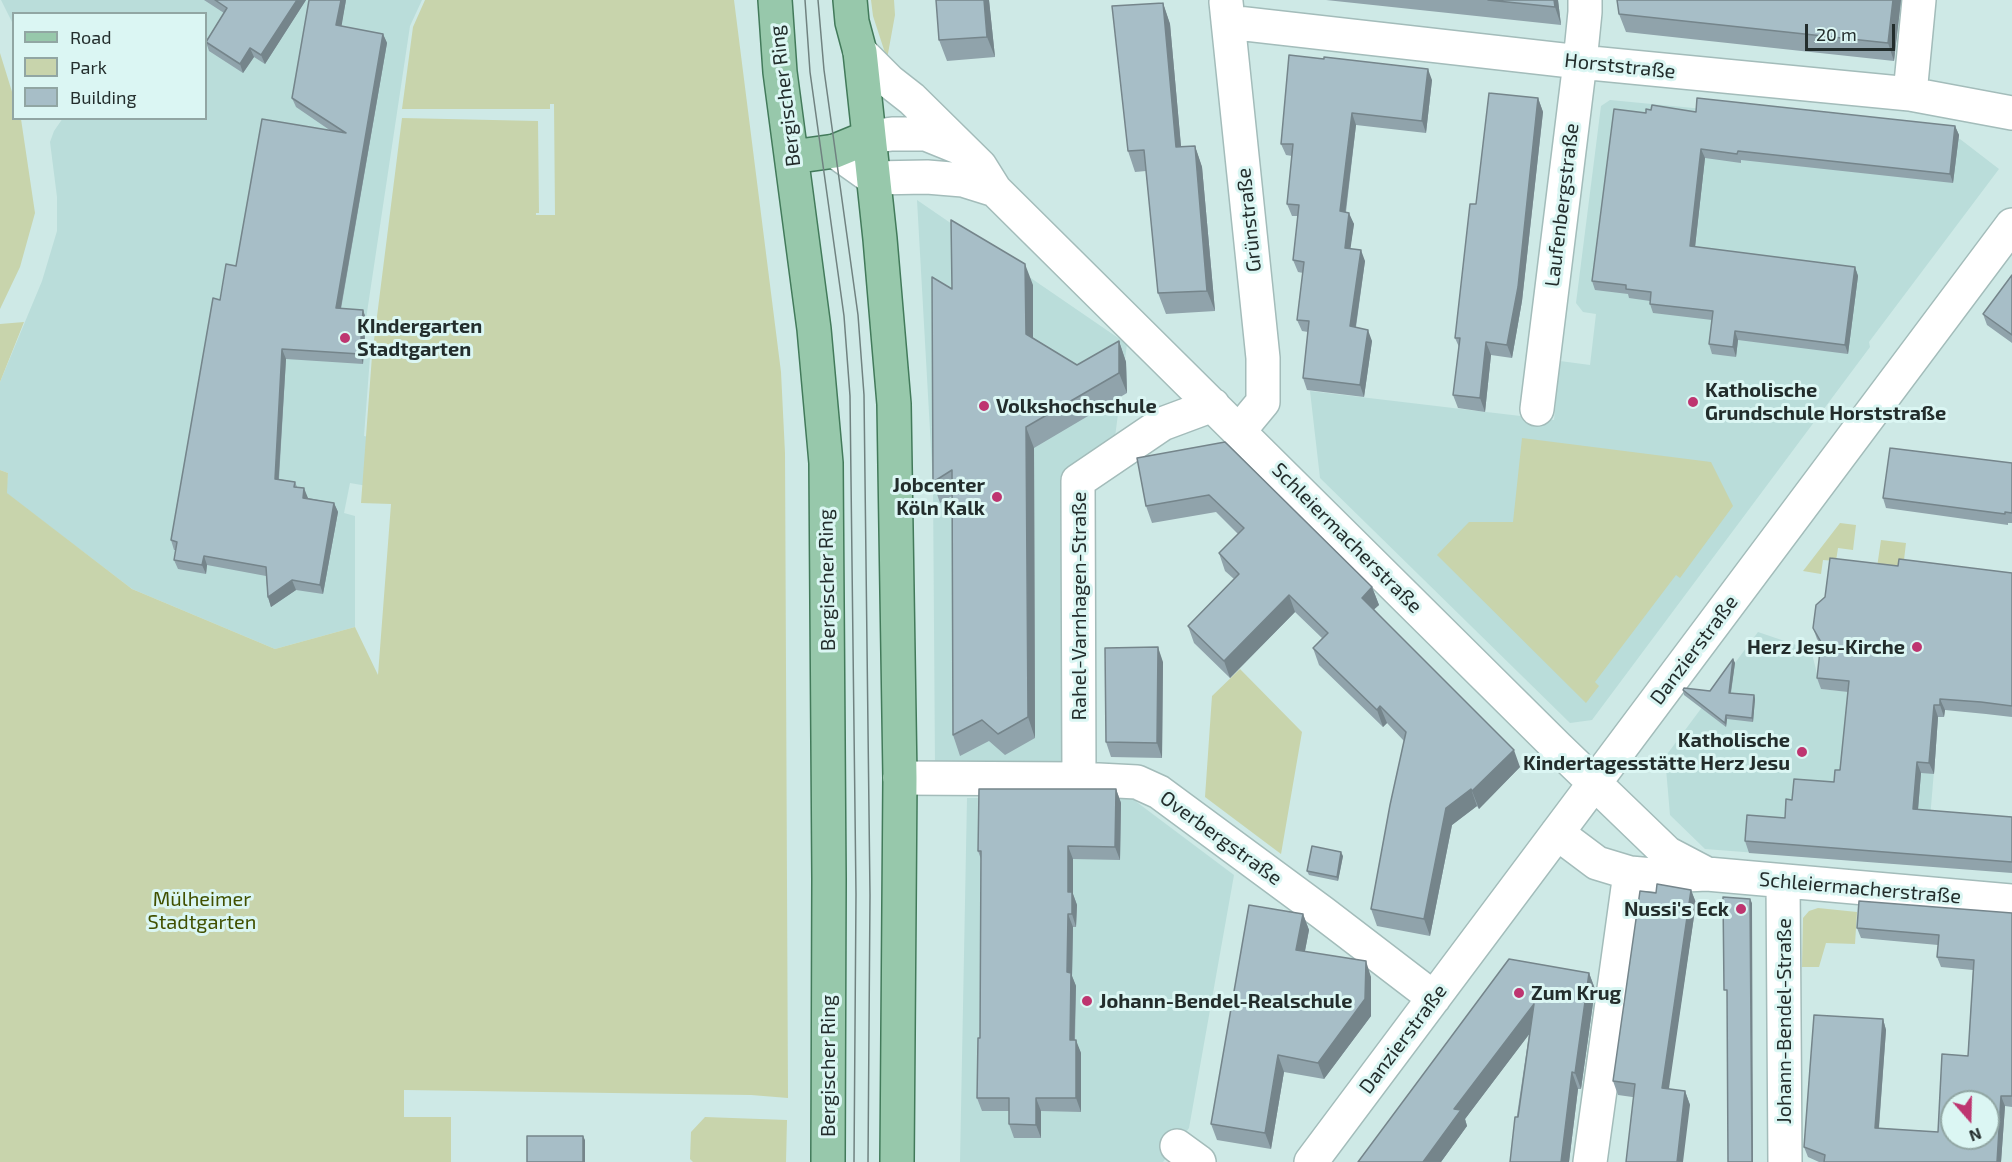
<!DOCTYPE html>
<html>
<head>
<meta charset="utf-8">
<style>
  body { margin:0 }
  #map { position:relative; width:2012px; height:1162px; overflow:hidden; background:#cee9e6; font-family:"Exo 2",sans-serif }
  canvas { display:block }
  .legend { position:absolute; left:12px; top:12px; width:195px; height:108px; box-sizing:border-box; background:#dbf6f3; border:2px solid #91a6a3; margin:0; padding:8px 10px; list-style:none; font-size:18px; color:#232d2c }
  .legend li { display:flex; align-items:center; gap:12px; height:30px }
  .legend b { width:30px; border:2px solid #91a6a3 }
  .north { position:absolute; left:1940px; top:1090px; width:60px; height:60px; box-sizing:border-box; background:#dbf6f3; border:2px solid #91a6a3; border-radius:50%; rotate:160deg; font-size:16px; font-weight:700; line-height:24px; text-align:center; color:#232d2c }
  .north::after { content:''; display:block; margin:auto; width:21px; height:27px; background:#be3570; clip-path:polygon(50% 0,100% 100%,50% 72%,0 100%) }
  .scale { position:absolute; left:1805px; top:24px; width:90px; height:27px; box-sizing:border-box; border:3px solid #232d2c; border-top:0; padding-left:8px; font-size:18px; line-height:21px; white-space:nowrap; color:#232d2c; -webkit-text-stroke:4px #dbf6f3; paint-order:stroke }
</style>
</head>
<body>
<div id="map">
<canvas width="2012" height="1162"></canvas>
<ul class="legend">
<li><b style="height:8px;background:#97c8ab"></b>Road</li>
<li><b style="height:16px;background:#c8d4ac"></b>Park</li>
<li><b style="height:16px;background:#a7bec7"></b>Building</li>
</ul>
<div class="north">N</div>
<div class="scale">20 m</div>
</div>
<script>
const ctx = document.querySelector('canvas').getContext('2d');
ctx.lineJoin = 'round';
function paint(path, color) { ctx.fillStyle = color; ctx.fill(path, 'evenodd'); }
const shape = rows => new Path2D(rows.map(r => 'M' + r).join(''));
function trace(path, color, width, dash) { ctx.strokeStyle = color; ctx.lineWidth = width; ctx.lineCap = dash ? 'butt' : 'round'; ctx.setLineDash(dash || []); ctx.stroke(path); }
function label(font, color, halo, rows, align = 'center') {
  ctx.font = font + ' "Exo 2",sans-serif'; ctx.lineWidth = 6; ctx.setLineDash([]); ctx.textBaseline = 'middle'; ctx.strokeStyle = halo; ctx.fillStyle = color; for (const [text, x, y, turn = 0] of rows) {
    ctx.save(); ctx.translate(x, y); ctx.rotate((+turn || 0) * Math.PI / 180); ctx.textAlign = isNaN(turn) ? turn : align; if (halo) ctx.strokeText(text, 0, 0); ctx.fillText(text, 0, 0); ctx.restore();
  }
}
paint(shape([
  [1,0,422,0,410,26,366,319,364,356,370,357,364,436,379,439,373,487,350,483,344,513,355,516,355,627,275,649,132,589,6,493,8,473,0,470,0,382,42,281,57,231,57,197,50,142,54,131,63,118,206,118,206,14,14,14,13,24],
  [1610,100,1766,115,1960,139,1999,169,1869,342,1870,347,1592,720,1570,723,1320,478,1310,391,1554,420,1560,361,1590,365,1596,314,1583,312,1576,303,1601,106],
  [917,200,1127,344,1114,445,1063,477,1069,766,935,767,933,484],
  [1758,632,1811,650,1821,689,1861,693,1936,747,1926,866,1705,849,1670,815,1665,757],
  [1130,797,1234,875,1189,1128,1163,1162,960,1162,967,798]
]), '#baddda');
paint(shape([
  [425,0,734,0,781,372,785,453,788,1098,751,1095,404,1090,404,1117,451,1117,451,1162,0,1162,0,470,8,473,7,493,132,589,275,649,355,627,378,675,391,504,361,503,372,356,402,118,538,121,539,213,536,213,536,215,555,215,554,104,550,104,550,109,402,109,413,27],
  [871,0,894,0,895,15,887,59,873,16],
  [0,53,13,95,14,118,21,119,35,213,20,267,0,309],
  [24,322,0,382,0,324],
  [1522,438,1711,462,1733,506,1680,578,1676,575,1595,682,1599,686,1586,703,1437,555,1469,522,1513,522],
  [1840,523,1856,525,1853,550,1838,548,1836,561,1823,560,1821,574,1803,571],
  [1881,540,1906,543,1902,577,1876,574],
  [1240,669,1302,732,1281,854,1205,797,1212,696],
  [1818,908,1857,912,1855,944,1826,943,1819,967,1802,967,1803,918,1809,911],
  [705,1117,787,1120,786,1162,693,1162,690,1159,691,1132]
]), '#c8d4ac');
const minor = shape([
  [1226,2,1263,358,1263,402,1239,431],
  [1228,22,1580,62,1910,94,2012,113],
  [860,52,889,81,912,99,980,166,995,190,1557,747,1667,853,1707,874],
  [1910,94,1919,0],
  [869,137,892,134,926,134,958,147],
  [835,151,873,178,927,177,963,180,995,190],
  [1537,409,1580,62,1585,12,1585,0],
  [900,778,1079,779,1137,782,1159,792,1323,913,1434,998],
  [1079,779,1078,481,1162,424,1213,405],
  [1557,833,1597,863,1630,873,1664,876,1707,874,2012,901],
  [1783,881,1785,1162],
  [1177,1146,1199,1162],
  [1311,1162,2012,225],
  [1590,1162,1630,873]
]);
const major = shape([
  [775,0,780,72,814,329,826,463,829,879,828,1162],
  [850,0,852,22,860,52,880,239,894,404,900,778,897,1162],
  [792,157,835,151,869,137]
]);
trace(minor, '#a3bcba', 36);
trace(major, '#427a5a', 36);
trace(minor, '#fff', 33);
trace(major, '#97c8ab', 33);
trace(shape([
  [805,0,810,72,844,316,850,396,856,894,854,1162],
  [818,0,824,70,858,315,864,395,870,895,868,1162]
]), '#708280', 1.5);
paint(shape([
  [204,0,306,0,265,64,254,57,243,73,209,51,206,42,224,13],
  [346,0,341,26,383,34,387,43,341,309,363,310,366,319,363,364,286,359,279,479,295,482,297,487,308,498,334,503,338,512,323,594,296,590,271,607,268,597,266,576,207,565,206,574,178,569,174,560,176,550,174,550,171,540,220,300,236,266,331,131,296,107,292,98],
  [989,0,995,57,947,61,939,40],
  [1326,0,1558,0,1561,25],
  [1617,0,1901,0,1894,61,1626,32,1619,14],
  [1163,3,1170,24,1181,147,1195,146,1202,167,1215,311,1166,314,1158,293,1146,171,1135,172,1128,151],
  [1324,59,1432,80,1426,133,1356,125,1346,212,1354,224,1350,248,1365,261,1356,327,1372,341,1364,397,1307,390,1303,378,1308,332,1302,331,1297,320,1303,273,1298,272,1293,260,1298,216,1292,216,1287,204,1292,156,1286,155,1281,144],
  [1538,98,1543,112,1522,301,1512,358,1491,355,1485,412,1458,408,1453,395,1459,347,1455,338,1476,204],
  [1696,112,1955,126,1959,135,1953,183,1741,160,1741,163,1705,158,1695,247,1855,267,1858,276,1848,354,1738,340,1736,357,1712,354,1709,344,1712,320,1653,313,1650,304,1650,301,1629,298,1628,294,1595,290,1592,281,1646,113],
  [2012,275,2012,343,1987,325,1983,314],
  [1033,285,1033,338,1077,365,1119,341,1126,362,1127,393,1034,448,1035,738,1005,755,989,741,960,756,953,735,952,496,940,503,933,482,952,289],
  [1225,442,1372,587,1379,605,1374,609,1520,767,1479,809,1477,806,1452,825,1430,936,1377,926,1371,909,1404,741,1387,723,1383,727,1319,665,1313,648,1322,638,1295,612,1230,678,1194,643,1188,626,1234,579,1225,571,1219,553,1238,534,1216,512,1152,523,1146,506],
  [2012,463,2012,523,2008,523,2008,525,1886,508,1883,498],
  [1898,566,2012,573,2012,717,1986,714,1945,710,1944,717,1938,717,1934,774,1921,773,1918,810,2012,817,2012,873,1749,853,1745,841,1785,818,1792,800,1834,782,1840,770,1848,692,1821,689,1817,678,1821,645,1817,639,1813,628],
  [1733,659,1735,663,1731,693,1754,695,1755,699,1753,722,1727,719,1726,727,1684,695,1683,690,1710,691],
  [1163,662,1162,758,1111,757,1106,742],
  [1116,789,1121,803,1120,860,1073,859,1073,894,1077,905,1076,927,1073,927,1072,976,1076,986,1075,1040,1081,1053,1081,1112,1041,1111,1041,1138,1014,1138,1009,1124,1009,1111,982,1111,977,1098,980,1038,981,859,978,851],
  [1343,856,1338,881,1309,875,1307,871],
  [1691,890,1696,903,1668,1089,1685,1091,1690,1105,1618,1095,1613,1081,1656,893],
  [2012,913,2012,1107,2005,1106,2001,1162,1819,1162,1808,1157,1804,1147,1883,1019,1886,1030,1879,1128,1938,1132,1968,1056,1973,970,1941,967,1937,957,1938,945,1861,938,1857,928],
  [1303,914,1309,930,1305,951,1371,977,1371,1016,1324,1079,1284,1072,1271,1149,1217,1140,1211,1124],
  [1589,973,1595,989,1581,1089,1578,1089,1569,1162,1510,1162,1529,1034,1465,1119,1467,1126,1441,1162,1358,1162]
]), '#90a3ab');
paint(shape([
  [297,0,306,0,265,64,261,55],
  [341,0,346,0,340,35,336,25],
  [984,0,989,0,995,57,987,37],
  [1554,0,1558,0,1561,25,1555,7],
  [1893,0,1901,0,1894,61,1888,43],
  [1163,3,1170,24,1183,168,1176,147],
  [383,34,387,43,339,318,336,308],
  [250,48,254,57,243,73,240,64],
  [1428,69,1432,80,1426,133,1422,121],
  [1538,98,1543,112,1522,301,1512,358,1507,345],
  [1352,113,1356,125,1344,223,1340,211],
  [1955,126,1959,135,1953,183,1950,174],
  [1195,146,1202,167,1215,311,1207,291],
  [1701,149,1705,158,1694,256,1690,246],
  [1349,213,1354,224,1349,259,1345,248],
  [1361,250,1365,261,1354,338,1350,326],
  [1025,264,1033,285,1033,355,1026,334],
  [1855,267,1858,276,1848,354,1845,345],
  [363,310,366,319,363,364,360,354],
  [1368,330,1372,341,1364,397,1360,385],
  [1735,331,1738,340,1736,357,1733,347],
  [1119,341,1126,362,1127,393,1119,373],
  [1486,342,1491,355,1485,412,1480,398],
  [282,349,286,359,278,488,275,479],
  [1026,427,1034,448,1035,738,1028,717],
  [304,488,308,498,306,507,303,498],
  [334,503,338,512,323,594,320,585],
  [204,556,207,565,206,574,202,565],
  [292,580,296,590,271,607,268,597],
  [1372,587,1379,605,1368,615,1362,598],
  [1289,595,1295,612,1230,678,1224,661],
  [1158,647,1163,662,1162,758,1157,743],
  [1733,659,1735,663,1730,697,1729,693],
  [1754,695,1755,699,1753,722,1752,718],
  [1940,699,1945,710,1944,717,1940,705],
  [1934,705,1938,717,1934,774,1929,763],
  [1380,706,1387,723,1383,727,1377,710],
  [1726,715,1727,719,1726,727,1725,723],
  [1514,750,1520,767,1479,809,1472,791],
  [1917,762,1921,773,1917,821,1913,809],
  [1116,789,1121,803,1120,860,1115,847],
  [1471,789,1477,806,1452,825,1430,936,1424,919,1446,808],
  [1068,846,1073,859,1073,894,1077,905,1076,927,1072,914,1068,892],
  [1341,852,1343,856,1338,881,1337,877],
  [1691,890,1696,903,1667,1102,1662,1088],
  [1750,899,1752,903,1753,1162,1752,1162],
  [1068,914,1073,927,1072,976,1076,986,1074,1053,1070,1040,1067,972],
  [1303,914,1309,930,1302,966,1296,950],
  [1366,961,1371,977,1371,1016,1324,1079,1318,1063],
  [1589,973,1595,989,1581,1089,1575,1073],
  [1534,1004,1540,1020,1465,1119,1467,1126,1441,1162,1423,1162,1454,1109],
  [1883,1019,1886,1030,1878,1138,1875,1128],
  [1076,1040,1081,1053,1081,1112,1076,1098],
  [1278,1055,1284,1072,1271,1149,1265,1133],
  [1572,1072,1578,1089,1569,1162,1561,1162],
  [1685,1091,1690,1105,1683,1162,1677,1162],
  [2001,1096,2005,1106,2001,1162,1997,1162],
  [1036,1098,1041,1111,1041,1138,1036,1125],
  [583,1136,585,1140,585,1162,583,1162]
]), '#75858b');
const building = shape([
  [215,0,297,0,261,55,250,48,240,64,206,42,227,8,215,0],
  [309,0,341,0,336,25,383,34,336,308,363,310,360,354,282,349,275,479,295,482,294,487,304,488,303,498,334,503,320,585,292,580,268,597,266,567,204,556,202,565,174,560,177,542,171,540,213,298,220,300,226,264,236,266,262,119,346,133,292,98,309,0],
  [936,0,984,0,987,37,939,40,936,0],
  [1488,0,1554,0,1555,7,1488,0],
  [1617,0,1893,0,1888,43,1619,14,1617,0],
  [1163,3,1176,147,1195,146,1207,291,1158,293,1144,150,1128,151,1112,6,1163,3],
  [1289,55,1324,59,1324,57,1428,69,1422,121,1352,113,1340,211,1349,213,1345,248,1361,250,1350,326,1368,330,1360,385,1303,378,1309,321,1297,320,1304,262,1293,260,1299,205,1287,204,1293,144,1281,144,1289,55],
  [1489,93,1538,98,1518,287,1507,345,1486,342,1480,398,1453,395,1460,338,1455,338,1470,204,1476,204,1489,93],
  [1697,98,1955,126,1950,174,1738,151,1737,154,1701,149,1690,246,1855,267,1845,345,1735,331,1733,347,1709,344,1713,311,1650,304,1651,292,1626,289,1626,285,1592,281,1614,109,1646,113,1646,109,1651,110,1652,105,1696,112,1697,98],
  [951,220,1025,264,1026,334,1077,365,1119,341,1119,373,1026,427,1028,717,998,734,982,720,953,735,952,470,933,482,932,277,952,289,951,220],
  [2012,275,2012,335,1983,314,2012,275],
  [1225,442,1372,587,1362,598,1514,750,1472,791,1471,789,1446,808,1424,919,1371,909,1390,805,1406,732,1380,706,1377,710,1313,648,1328,633,1289,595,1224,661,1188,626,1239,574,1219,553,1244,528,1209,495,1146,506,1137,458,1225,442],
  [1890,448,2012,463,2012,513,2005,512,2005,514,1883,498,1890,448],
  [1830,558,1898,566,1899,559,2012,573,2012,706,1981,702,1940,699,1940,705,1934,705,1929,763,1917,762,1913,809,2012,817,2012,862,1745,841,1747,815,1785,818,1786,799,1792,800,1794,779,1834,782,1835,770,1840,770,1849,681,1817,678,1821,642,1813,628,1816,605,1825,597,1830,558],
  [1158,647,1157,743,1106,742,1105,648,1158,647],
  [1733,659,1729,693,1754,695,1752,718,1726,715,1725,723,1683,690,1684,688,1710,691,1733,659],
  [979,789,1116,789,1115,847,1068,846,1068,892,1072,892,1072,914,1068,914,1067,972,1071,973,1070,1040,1076,1040,1076,1098,1036,1098,1036,1125,1009,1124,1009,1098,977,1098,978,1038,980,1038,981,851,978,851,979,789],
  [1312,846,1341,852,1337,877,1307,871,1312,846],
  [1657,884,1691,890,1662,1088,1685,1091,1677,1162,1626,1162,1635,1084,1613,1081,1640,891,1656,893,1657,884],
  [1723,897,1750,899,1752,1162,1728,1162,1727,990,1724,990,1723,897],
  [1859,901,2012,913,2012,1096,2001,1096,1997,1162,1824,1162,1825,1155,1804,1147,1814,1015,1883,1019,1875,1128,1938,1132,1942,1054,1968,1056,1974,960,1937,957,1939,935,1857,928,1859,901],
  [1952,1102,1988,1102,1988,1138,1952,1138,1952,1102],
  [1249,905,1303,914,1296,950,1366,961,1365,999,1318,1063,1278,1055,1265,1133,1211,1124,1249,905],
  [1509,959,1589,973,1575,1073,1572,1072,1561,1162,1510,1162,1515,1117,1518,1117,1534,1004,1454,1109,1461,1110,1423,1162,1358,1162,1509,959],
  [527,1136,583,1136,583,1162,527,1162,527,1136]
]);
paint(building, '#a7bec7');
trace(building, '#75858b', 1.5);
for (const [x, y, r, color] of [
  [345,338,6,"#be3570"],
  [1693,402,6,"#be3570"],
  [984,406,6,"#be3570"],
  [997,497,6,"#be3570"],
  [1917,647,6,"#be3570"],
  [1802,752,6,"#be3570"],
  [1741,909,6,"#be3570"],
  [1519,993,6,"#be3570"],
  [1087,1001,6,"#be3570"]
]) { const dot = new Path2D(); dot.arc(x, y, r, 0, 2 * Math.PI); ctx.fillStyle = color; ctx.fill(dot); trace(dot, '#dbf6f3', 2); }
label('20px', '#232d2c', '#dbf6f3', [
  ["Horststraße",1620,66,6],
  ["Bergischer Ring",785,96,-97],
  ["Laufenbergstraße",1562,205,-83],
  ["Grünstraße",1249,220,-96],
  ["Schleiermacherstraße",1347,538,45],
  ["Bergischer Ring",827,580,-91],
  ["Rahel-Varnhagen-Straße",1079,606,-90],
  ["Danzierstraße",1694,650,-53],
  ["Overbergstraße",1221,838,36],
  ["Schleiermacherstraße",1860,888,5],
  ["Johann-Bendel-Straße",1784,1021,-90],
  ["Danzierstraße",1403,1039,-53],
  ["Bergischer Ring",828,1066,-90]
]);
label('bold 20px', '#232d2c', '#dbf6f3', [
  ["KIndergarten",357,326],
  ["Stadtgarten",357,349],
  ["Katholische",1705,390],
  ["Grundschule Horststraße",1705,413],
  ["Volkshochschule",996,406],
  ["Jobcenter",985,485,"right"],
  ["Köln Kalk",985,508,"right"],
  ["Herz Jesu-Kirche",1905,647,"right"],
  ["Katholische",1790,740,"right"],
  ["Kindertagesstätte Herz Jesu",1790,763,"right"],
  ["Nussi's Eck",1729,909,"right"],
  ["Zum Krug",1531,993],
  ["Johann-Bendel-Realschule",1099,1001]
], 'left');
label('20px', '#415000', '#dbf6f3', [
  ["Mülheimer",202,899],
  ["Stadtgarten",202,922]
]);
</script>
</body>
</html>
